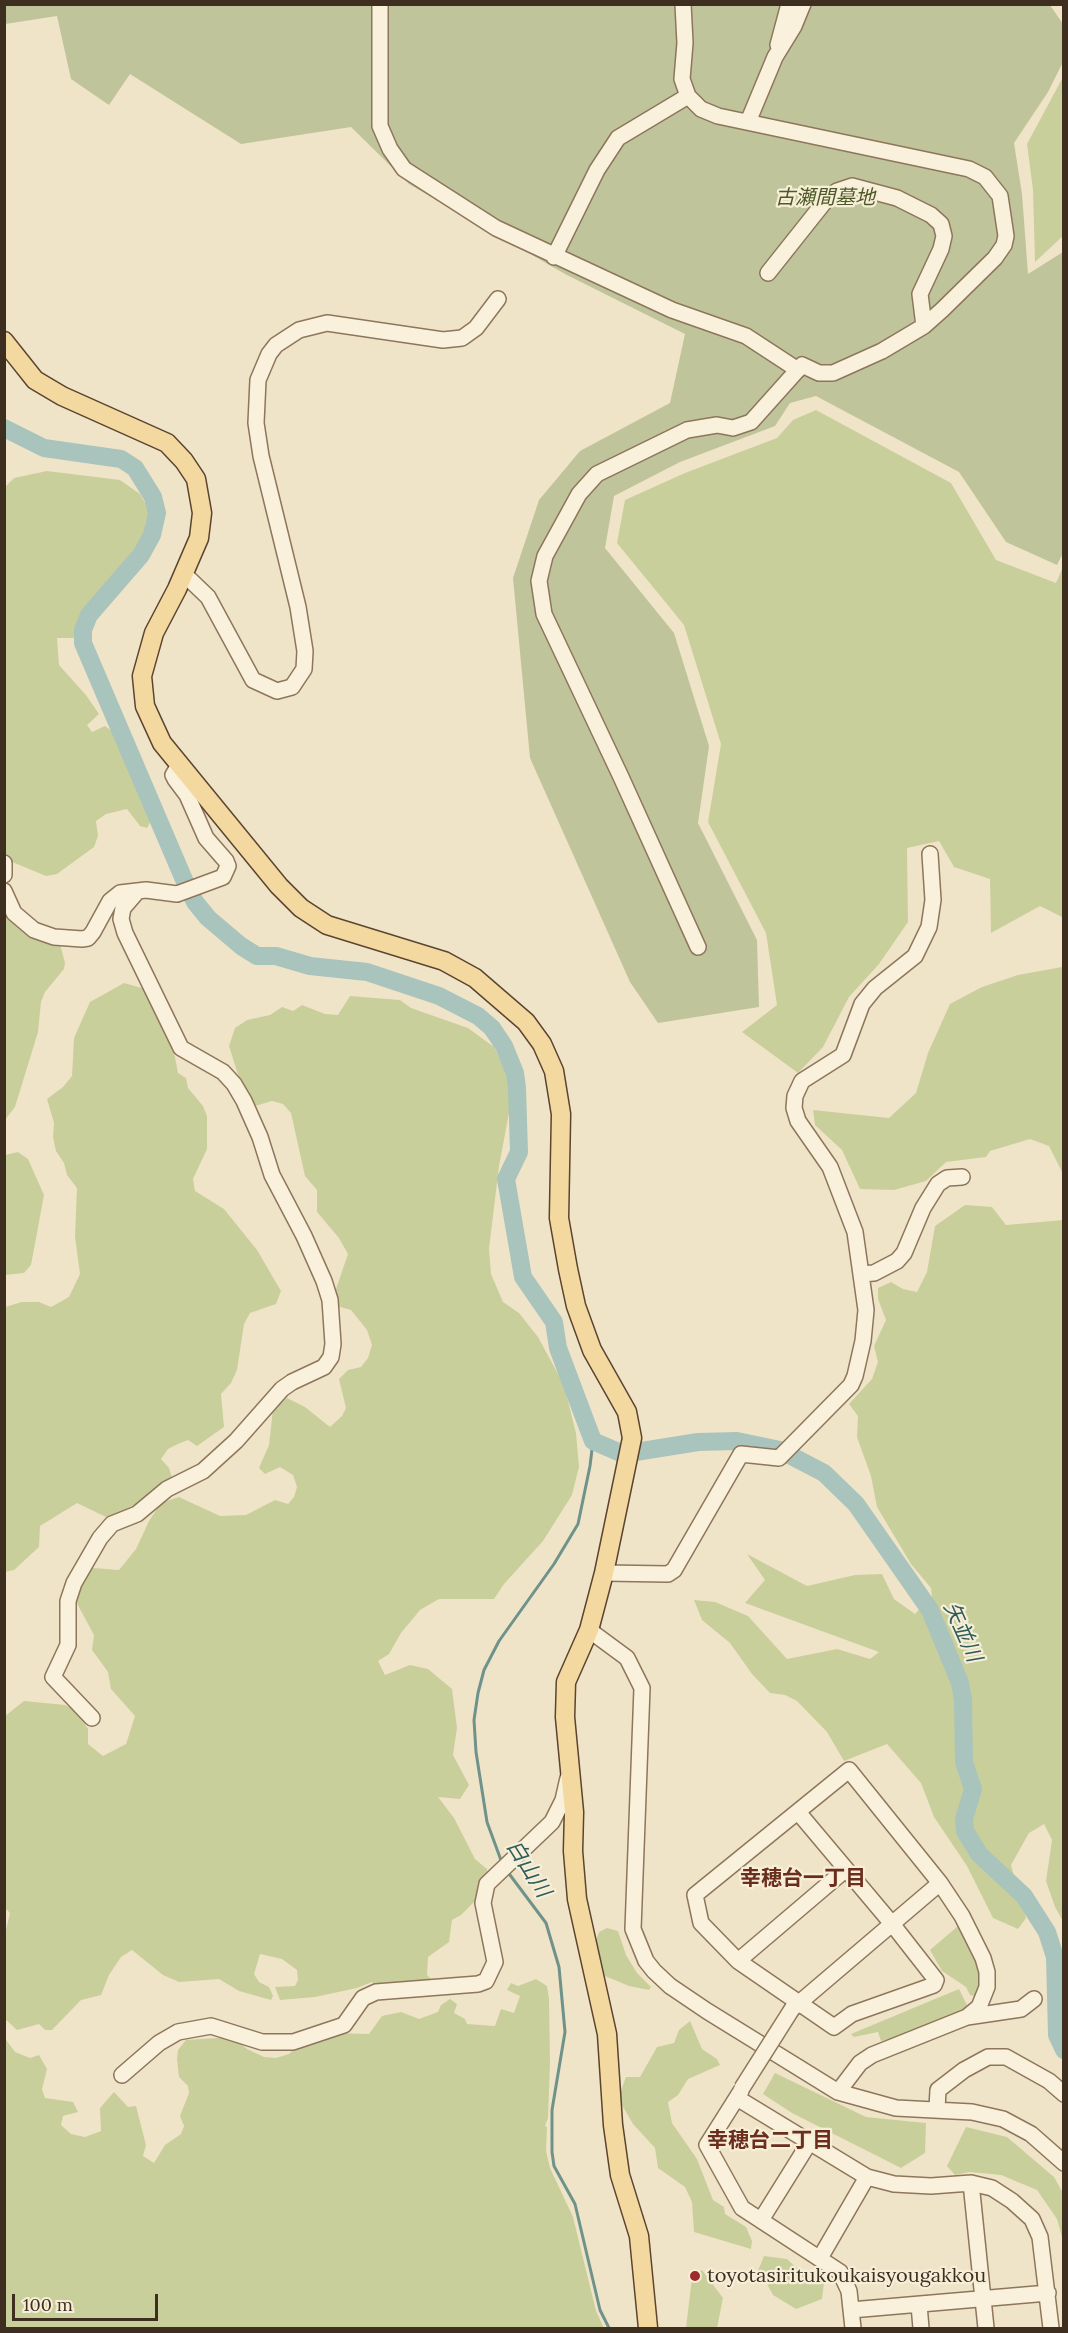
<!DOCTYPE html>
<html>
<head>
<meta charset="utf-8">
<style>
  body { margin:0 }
  #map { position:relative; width:1068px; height:2333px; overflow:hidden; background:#f0e4c8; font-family:Lora,serif }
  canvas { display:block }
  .frame { position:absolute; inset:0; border:6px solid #3d2e20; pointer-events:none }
  .scale { position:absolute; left:12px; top:2294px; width:146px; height:27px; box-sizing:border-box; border:3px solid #3d2e20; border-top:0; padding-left:8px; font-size:18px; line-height:21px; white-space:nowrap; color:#3d2e20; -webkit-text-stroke:4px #f7eed8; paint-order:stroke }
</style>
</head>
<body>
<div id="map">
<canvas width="1068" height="2333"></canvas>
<div class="frame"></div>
<div class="scale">100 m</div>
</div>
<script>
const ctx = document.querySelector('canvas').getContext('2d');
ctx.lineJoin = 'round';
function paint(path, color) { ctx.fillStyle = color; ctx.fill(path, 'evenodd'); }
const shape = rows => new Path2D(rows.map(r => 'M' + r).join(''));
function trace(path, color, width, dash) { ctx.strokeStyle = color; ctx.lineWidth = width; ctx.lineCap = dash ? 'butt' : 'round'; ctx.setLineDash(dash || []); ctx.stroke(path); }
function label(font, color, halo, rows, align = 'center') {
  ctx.font = font + ' Lora,"Noto Sans JP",serif'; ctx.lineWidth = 4.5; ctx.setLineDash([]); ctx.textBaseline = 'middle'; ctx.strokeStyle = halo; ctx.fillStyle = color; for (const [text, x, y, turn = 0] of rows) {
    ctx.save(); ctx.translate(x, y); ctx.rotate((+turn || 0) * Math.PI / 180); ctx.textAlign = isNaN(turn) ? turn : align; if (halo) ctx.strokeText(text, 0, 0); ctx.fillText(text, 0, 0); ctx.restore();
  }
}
paint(shape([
  [1063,77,1063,236,1035,262,1033,190,1027,144],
  [816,410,951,483,996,560,1056,583,1063,567,1064,918,1040,906,991,933,990,879,954,867,939,841,907,848,908,922,879,964,849,997,823,1047,798,1073,742,1032,777,1005,766,933,708,822,721,744,684,625,617,543,625,500,685,473,777,438,793,420],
  [47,471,120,480,140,494,149,509,145,525,147,531,134,557,89,610,76,638,57,638,59,665,86,695,99,714,87,725,92,732,105,726,116,734,152,819,147,828,140,826,127,809,106,814,96,821,98,836,94,847,57,874,46,876,5,859,5,487,14,478],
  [4,903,59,940,65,963,64,969,45,992,41,1002,38,1032,15,1107,5,1120],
  [1063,921,1063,1174,1049,1146,1030,1139,990,1151,986,1157,946,1162,926,1181,894,1190,860,1189,842,1150,815,1125,813,1110,889,1118,916,1093,928,1053,950,1004,982,987,1018,975,1062,967],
  [124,983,149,990,175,1057,178,1073,186,1078,188,1088,203,1106,207,1116,207,1149,193,1179,195,1191,224,1209,257,1250,281,1291,276,1304,250,1313,244,1324,237,1370,231,1383,221,1394,224,1427,197,1446,188,1440,178,1444,168,1449,161,1459,169,1468,173,1481,140,1502,108,1518,77,1503,40,1526,39,1547,14,1570,5,1572,5,1307,22,1302,39,1302,51,1307,69,1297,80,1274,75,1237,77,1188,67,1175,64,1163,56,1151,53,1137,54,1123,47,1099,63,1087,72,1076,74,1038,90,1002],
  [350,996,400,1000,411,1008,468,1028,494,1047,505,1069,512,1097,499,1166,489,1249,491,1274,503,1302,519,1313,538,1337,564,1385,576,1433,579,1467,572,1495,543,1541,504,1584,494,1599,439,1599,420,1610,401,1633,389,1654,378,1661,385,1675,410,1665,428,1669,452,1689,457,1728,453,1755,469,1785,460,1799,438,1797,454,1818,475,1859,487,1869,487,1876,476,1900,461,1915,452,1920,449,1942,428,1957,427,1975,434,1982,378,1988,372,1982,357,1988,315,1997,280,2000,275,1987,295,1986,298,1980,297,1970,282,1959,260,1954,254,1974,259,1982,269,1987,273,1996,271,2000,239,1991,219,1979,179,1982,163,1975,132,1950,121,1957,109,1975,101,1995,81,2000,52,2030,45,2030,39,2024,17,2030,5,2019,4,1938,10,1913,4,1907,5,1716,24,1701,65,1705,75,1710,84,1723,88,1729,88,1744,103,1756,126,1744,135,1716,111,1689,108,1672,92,1650,94,1635,74,1598,82,1574,93,1568,119,1570,136,1549,149,1521,161,1503,179,1497,220,1516,246,1515,275,1500,288,1504,294,1497,297,1487,293,1475,280,1467,265,1474,259,1468,269,1445,273,1409,287,1398,305,1407,330,1427,342,1416,346,1408,339,1379,348,1370,361,1367,368,1358,372,1345,367,1330,351,1310,337,1306,335,1292,348,1254,339,1238,317,1212,317,1190,305,1176,291,1113,283,1104,272,1101,255,1106,242,1087,229,1046,235,1028,247,1020,270,1015,282,1007,293,1011,302,1005,325,1014,338,1015],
  [18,1152,28,1159,44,1195,31,1265,24,1273,5,1275,5,1155],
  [965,1205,992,1207,1006,1225,1063,1220,1063,1921,1055,1907,1046,1881,1052,1840,1044,1824,1029,1833,1011,1865,1026,1918,1018,1929,993,1918,967,1866,934,1817,921,1783,887,1744,844,1761,827,1732,797,1701,785,1695,770,1693,752,1674,730,1643,702,1620,694,1600,715,1602,748,1616,787,1659,837,1649,870,1659,879,1652,745,1603,765,1580,747,1554,807,1586,855,1575,882,1574,894,1599,915,1614,932,1596,931,1588,911,1564,877,1507,871,1476,857,1437,858,1416,849,1404,872,1379,878,1362,874,1346,886,1320,878,1299,878,1288,891,1282,903,1289,917,1292,927,1272,935,1226],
  [967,1923,988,1959,978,1997,970,1995,966,1987,942,1971,930,1950,958,1926],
  [607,1928,618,1931,626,1955,637,1973,651,1987,649,1990,629,1986,605,1976,597,1954,596,1940,599,1932],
  [536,1979,547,1986,549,1999,550,2063,548,2118,545,2126,547,2127,546,2151,550,2168,573,2217,596,2311,604,2328,5,2328,4,2037,15,2052,30,2058,39,2055,47,2069,42,2089,45,2098,73,2102,78,2112,63,2116,61,2125,71,2134,85,2137,101,2131,100,2108,114,2092,128,2107,136,2106,146,2145,143,2156,154,2163,165,2145,181,2134,184,2126,180,2116,189,2093,188,2086,179,2077,177,2059,178,2050,186,2040,233,2037,247,2049,264,2057,276,2058,289,2054,299,2045,333,2033,369,2034,382,2016,401,2012,419,2019,438,2012,441,2005,450,1999,457,2004,454,2013,465,2019,467,2024,495,2026,501,2009,514,2013,520,1996,507,1990,511,1983,518,1986],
  [959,1989,967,2005,960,2015,907,2035,881,2041,878,2032,854,2037,851,2034],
  [690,2021,702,2049,717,2059,720,2065,688,2079,678,2095,668,2102,672,2123,697,2159,713,2200,724,2207,725,2214,746,2227,752,2241,751,2249,694,2232,692,2202,685,2187,658,2168,655,2148,633,2124,622,2105,620,2093,626,2077,640,2077,657,2047,674,2043,679,2030],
  [775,2073,866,2117,926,2123,925,2153,901,2168,792,2113,763,2094],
  [966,2127,1007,2137,1054,2177,1063,2193,1063,2241,1057,2219,1037,2190,1001,2175,970,2172,955,2175,947,2166],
  [764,2256,787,2259,812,2282,824,2282,822,2299,796,2309,773,2295,767,2284,755,2278],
  [702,2270,723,2298,717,2328,686,2328,692,2278]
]), '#c9cf9b');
paint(shape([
  [5,4,1050,5,1063,24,1063,62,1048,92,1014,143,1022,194,1028,274,1063,252,1064,551,1057,565,1006,542,959,472,816,396,790,403,775,426,680,462,614,496,605,548,674,633,709,746,698,823,757,940,759,1007,658,1023,630,982,530,758,513,578,539,500,580,451,670,403,685,334,565,274,409,184,351,127,241,144,130,74,109,105,71,79,57,16,5,24]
]), '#bfc49a');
trace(shape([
  [502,1863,487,1822,476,1752,474,1720,478,1693,484,1670,499,1641,554,1564,578,1524,590,1466,593,1441],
  [507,1871,546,1923,559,1967,565,2032,552,2110,552,2152,554,2166,575,2204,600,2310,609,2328]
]), '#6f938a', 3);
trace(shape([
  [4,428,44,448,121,459,135,468,153,497,157,513,152,535,141,555,89,615,83,630,83,643,185,882,195,902,208,918,241,946,257,956,276,956,310,966,367,972,439,996,478,1016,492,1028,504,1046,515,1073,517,1088,519,1152,506,1179,523,1277,554,1322,558,1348,593,1441,623,1454,698,1442,737,1441,780,1450,803,1462,824,1473,856,1504,930,1610,960,1683,963,1700,964,1762,973,1789,964,1819,965,1831,979,1854,1024,1896,1047,1932,1055,1957,1057,2035,1064,2050]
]), '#a9c4bc', 18);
const minor = shape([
  [380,4,380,126,390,149,404,169,496,228,672,310,746,336,798,370],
  [683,4,685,43,682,79,688,96,701,109,718,116,969,169,985,177,1000,196,1006,236,1004,245,995,258,942,310,924,326,882,351,833,373,819,373,802,365,751,422,733,428,717,425,687,430,597,474,579,494,545,556,539,581,544,614,621,777,698,947],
  [778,45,789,4],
  [748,122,775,57,794,26,803,4],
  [554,257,597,170,618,138,688,96],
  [768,273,826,200,837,191,852,186,897,198,931,215,941,224,944,236,941,249,920,294,924,326],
  [184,574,208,597,253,680,277,691,292,687,304,669,305,651,298,607,261,456,256,423,258,380,269,354,276,345,299,330,327,323,443,340,462,338,476,328,498,299],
  [4,863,4,875],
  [4,891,14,913,34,930,54,937,82,939,88,938,93,932,110,901,120,893,146,890,177,894,223,877,228,866,226,861,206,838,187,795,175,779,173,775,179,765],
  [861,1274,874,1273,897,1261,904,1253,923,1208,938,1184,947,1178,962,1177],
  [604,1573,668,1574,674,1570,741,1454,779,1458,851,1385,855,1376,863,1341,866,1310,855,1232,830,1167,798,1121,794,1108,795,1096,802,1081,843,1055,862,1004,875,988,915,956,929,927,933,900,930,854],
  [589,1630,627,1658,642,1688,633,1929,646,1961,654,1971,670,1986,707,2011,838,2092,896,2108,972,2112,1003,2119,1031,2134,1064,2163],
  [92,1718,53,1677,68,1645,68,1601,74,1583,100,1538,112,1524,137,1514,167,1489,203,1471,236,1441,282,1389,292,1382,324,1367,331,1357,333,1344,330,1300,324,1281,304,1236,272,1175,260,1137,244,1101,234,1084,223,1072,181,1048,125,933,121,919,123,908,136,893],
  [798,1812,893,1925,936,1980,934,1985,852,2014,834,2027,738,1961,701,1923,695,1895,849,1770,940,1883,962,1916,983,1958,987,1972,987,1987,979,2007,967,2017,872,2055,860,2063,838,2092],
  [738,1961,845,1870],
  [792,2009,940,1883],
  [967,2017,1021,2009,1034,1999],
  [122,2075,159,2043,178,2032,211,2026,262,2042,293,2042,344,2025,363,1998,376,1992,478,1984,486,1981,495,1962,483,1903,487,1884,552,1822,563,1800,568,1778],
  [741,2091,707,2145,742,2208,840,2272,849,2291,853,2328],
  [737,2098,867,2177,894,2184,931,2186,971,2183,992,2188,1012,2201,1032,2219,1040,2237,1051,2328],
  [937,2109,938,2090,964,2070,988,2057,1006,2057,1049,2081,1064,2094],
  [971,2183,986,2328],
  [761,2220,809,2143],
  [820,2258,867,2177],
  [919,2305,921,2328],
  [851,2310,1048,2293]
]);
const major = shape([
  [4,341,35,380,62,396,167,443,184,461,196,479,202,513,199,538,177,589,154,633,142,676,145,706,162,743,279,886,301,908,327,925,444,961,475,978,526,1022,542,1044,554,1071,561,1114,559,1218,568,1269,576,1306,592,1350,627,1412,632,1438,604,1573,589,1630,566,1682,565,1717,574,1812,573,1851,577,1899,607,2034,613,2125,620,2175,639,2236,648,2328]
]);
trace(minor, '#8d765c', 18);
trace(major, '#5b4430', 21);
trace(minor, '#faf1dc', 15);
trace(major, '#f3d9a0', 18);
const minorBridge = shape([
  [742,2088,792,2009]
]);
trace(minorBridge, '#8d765c', 18, []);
trace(minorBridge, '#faf1dc', 15);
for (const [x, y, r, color] of [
  [695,2276,6,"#9e2a2b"]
]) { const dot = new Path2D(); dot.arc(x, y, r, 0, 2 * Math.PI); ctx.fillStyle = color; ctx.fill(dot); trace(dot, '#f7eed8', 2); }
label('italic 20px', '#4d5a26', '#f7eed8', [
  ["古瀬間墓地",825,198]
]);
label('20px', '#3d2e20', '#f7eed8', [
  ["toyotasiritukoukaisyougakkou",707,2276]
], 'left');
label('italic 21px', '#2f5d5a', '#f7eed8', [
  ["矢並川",962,1632,66],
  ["白山川",528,1869,58]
]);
label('bold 21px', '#6b2e1e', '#f7eed8', [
  ["幸穂台一丁目",803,1879],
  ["幸穂台二丁目",770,2141]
]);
</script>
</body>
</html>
